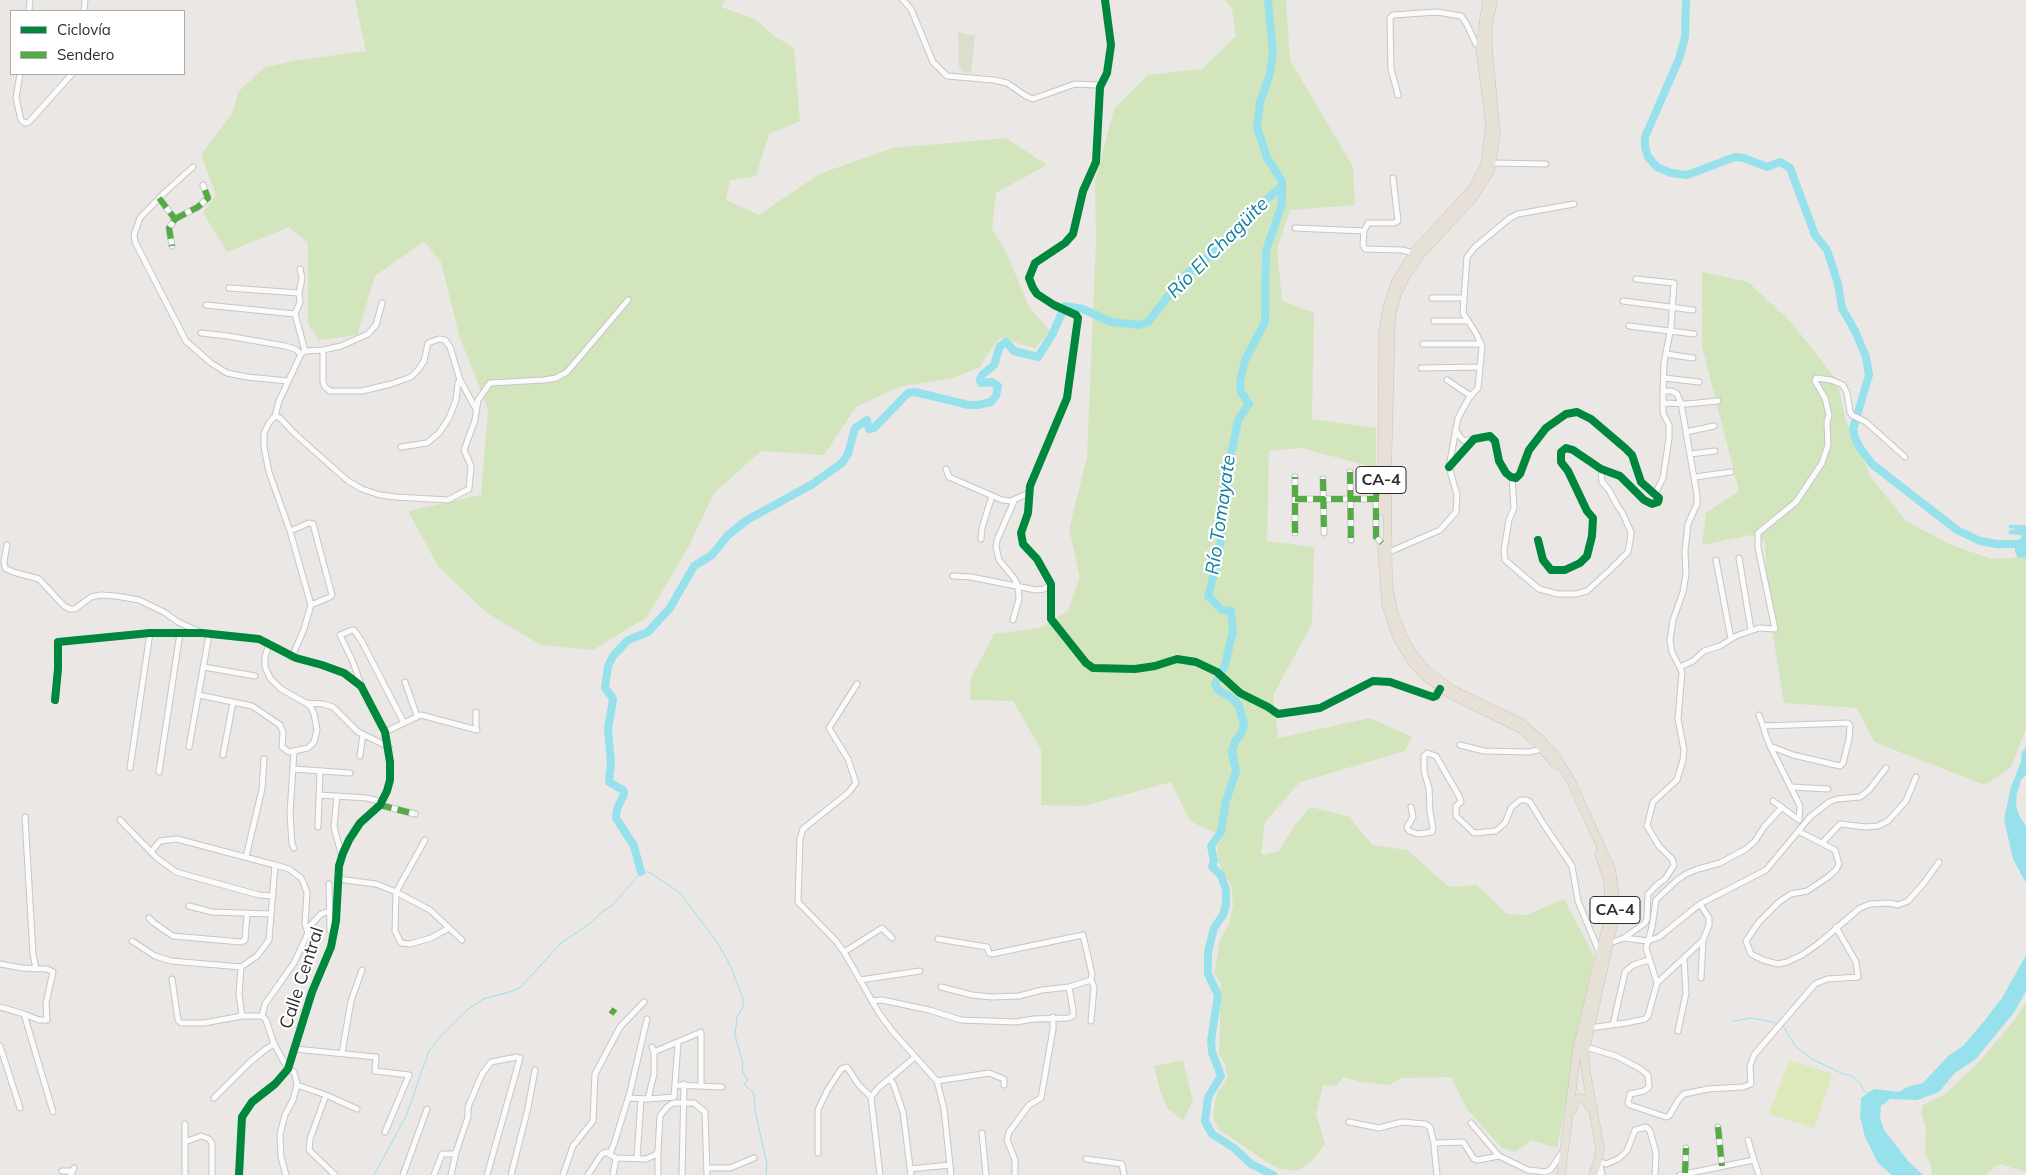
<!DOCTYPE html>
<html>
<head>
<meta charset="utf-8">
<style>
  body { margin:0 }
  #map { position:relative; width:2026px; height:1175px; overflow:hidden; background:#eae7e4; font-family:Mulish,sans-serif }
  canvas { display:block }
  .legend { position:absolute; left:10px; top:10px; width:175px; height:65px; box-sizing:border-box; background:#fff; border:1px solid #ababab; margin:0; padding:6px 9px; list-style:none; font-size:15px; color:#2d2d2d }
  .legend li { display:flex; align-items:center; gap:10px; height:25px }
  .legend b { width:25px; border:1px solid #ababab }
</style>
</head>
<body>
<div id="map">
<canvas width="2026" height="1175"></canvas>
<ul class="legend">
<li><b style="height:6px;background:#00873e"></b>Ciclovía</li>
<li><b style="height:6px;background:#54ab44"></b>Sendero</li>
</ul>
</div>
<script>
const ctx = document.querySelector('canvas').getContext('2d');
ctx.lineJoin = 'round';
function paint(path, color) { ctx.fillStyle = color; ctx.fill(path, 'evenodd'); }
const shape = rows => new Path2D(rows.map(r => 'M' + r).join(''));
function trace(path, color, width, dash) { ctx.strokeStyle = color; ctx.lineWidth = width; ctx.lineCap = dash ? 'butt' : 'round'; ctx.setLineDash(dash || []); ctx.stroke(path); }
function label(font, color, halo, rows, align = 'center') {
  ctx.font = font + ' Mulish,sans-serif'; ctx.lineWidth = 4.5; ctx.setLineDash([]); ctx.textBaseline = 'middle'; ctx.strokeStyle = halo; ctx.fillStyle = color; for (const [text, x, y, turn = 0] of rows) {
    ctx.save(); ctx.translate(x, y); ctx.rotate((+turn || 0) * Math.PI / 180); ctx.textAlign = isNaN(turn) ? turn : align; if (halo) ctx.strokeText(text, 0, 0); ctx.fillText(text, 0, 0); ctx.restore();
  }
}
paint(shape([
  [355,0,726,0,721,7,755,19,773,35,794,48,800,121,769,134,756,176,730,180,726,200,759,215,819,174,893,148,1006,138,1047,165,996,193,992,229,1007,254,1029,307,1050,331,1035,348,1000,338,986,356,980,367,953,378,899,387,856,407,824,455,761,451,714,493,688,548,647,617,593,650,541,645,487,613,438,566,408,511,481,495,488,409,460,338,441,262,424,241,375,276,357,335,319,340,308,324,308,243,289,227,227,252,203,213,216,195,201,154,232,114,239,91,265,67,299,60,366,51],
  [1225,0,1286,0,1290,60,1353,167,1355,205,1290,210,1277,248,1282,301,1314,313,1312,419,1376,428,1376,468,1301,448,1269,451,1267,541,1314,547,1312,624,1273,695,1278,738,1370,718,1412,737,1405,751,1300,782,1265,822,1261,854,1264,855,1279,851,1295,825,1310,807,1348,816,1373,845,1407,850,1449,887,1477,885,1507,914,1527,915,1564,899,1594,956,1557,1148,1531,1140,1515,1152,1502,1148,1467,1109,1451,1077,1401,1078,1389,1085,1362,1082,1343,1077,1337,1086,1323,1085,1316,1114,1325,1144,1312,1161,1297,1171,1280,1169,1267,1162,1219,1130,1214,1120,1214,1108,1217,1093,1224,1084,1227,1076,1225,1064,1219,1054,1221,984,1214,974,1220,940,1229,925,1233,905,1231,884,1224,876,1218,860,1217,846,1223,837,1190,821,1171,782,1084,806,1041,805,1041,749,1013,701,970,700,971,678,994,634,1040,628,1068,611,1080,577,1069,529,1087,457,1096,241,1095,182,1114,109,1148,75,1202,69,1236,36,1232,8],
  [1702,272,1748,282,1791,322,1837,380,1846,422,1872,479,1906,521,1951,545,1992,559,2026,557,2026,728,2011,767,1985,785,1874,742,1857,708,1784,703,1767,598,1765,542,1750,535,1702,545,1706,513,1739,491,1702,346],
  [2026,1002,2026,1172,2000,1164,1988,1172,1987,1175,1932,1175,1931,1165,1925,1154,1926,1127,1921,1114,1923,1105,1944,1095,1979,1062,2017,1017],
  [1183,1060,1193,1101,1183,1120,1167,1108,1160,1090,1154,1066]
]), '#d2e5bd');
paint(shape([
  [958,32,975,36,971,72,965,73,959,67]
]), '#d9dfcb');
paint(shape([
  [1789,1060,1832,1074,1814,1128,1769,1114]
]), '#dde9bb');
paint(shape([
  [2009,525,2026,525,2026,557,2018,558,2015,552,2015,548,2022,545,2021,535,2008,534,2010,530,2018,529,2009,528],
  [2026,747,2026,775,2021,780,2017,793,2016,804,2018,813,2026,827,2026,883,2013,859,2004,819,2011,787,2021,762,2022,752],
  [2026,955,2026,991,2015,1011,1976,1059,1955,1073,1939,1092,1917,1100,1890,1099,1881,1106,1880,1118,1884,1130,1909,1162,1923,1175,1892,1175,1878,1163,1865,1137,1860,1117,1861,1098,1874,1089,1899,1092,1907,1087,1923,1083,1948,1056,1963,1046,1985,1020,2002,998]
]), '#97e1ec');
trace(shape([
  [1733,1021,1752,1018,1777,1023],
  [1783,1026,1796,1047,1812,1059,1841,1073,1852,1076,1861,1084,1863,1090,1869,1094],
  [374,1175,406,1116,429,1051,439,1038,466,1011,483,999,513,991,521,987,561,943,589,924,603,911,612,906,641,872,649,872,680,893,717,942,729,963,743,998,743,1007,737,1017,735,1035,743,1064,742,1071,748,1080,744,1085,751,1090,754,1094,755,1110,767,1165,766,1175]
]), '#97e1ec', 1);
trace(shape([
  [1268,0,1273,53,1269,77,1260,102,1257,127,1267,158,1282,181,1282,204,1266,251,1265,322,1245,360,1240,382,1241,392,1249,404,1238,420,1233,446,1224,476,1224,505,1219,556,1208,596,1222,610,1231,611,1233,630,1225,665,1215,684,1218,690,1232,698,1239,706,1244,725,1241,734,1235,741,1232,752,1236,771,1226,801,1221,832,1211,846,1214,861,1212,867,1221,875,1226,890,1226,905,1223,915,1214,928,1208,952,1208,974,1218,995,1211,1041,1212,1052,1221,1076,1208,1097,1205,1121,1212,1134,1234,1148,1251,1164,1273,1175],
  [1686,0,1685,37,1679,59,1645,137,1645,147,1648,157,1657,167,1671,173,1687,175,1735,157,1744,158,1767,167,1780,162,1790,168,1815,235,1827,250,1838,284,1842,308,1855,331,1866,357,1869,375,1853,429,1855,438,1860,448,1872,464,1957,530,1980,541,1997,544,2018,544,2026,541],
  [641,872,634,846,616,818,617,809,624,794,623,790,609,782,611,764,608,729,613,700,612,697,605,688,608,666,613,656,628,640,648,632,670,608,694,566,712,555,728,535,747,520,811,485,842,463,848,454,855,428,867,420,869,429,874,428,908,393,915,392,969,405,978,405,991,402,996,396,998,386,991,382,981,383,980,379,982,375,994,365,1000,346,1006,342,1014,351,1038,357,1052,335,1065,306,1083,309,1111,322,1139,325,1148,322,1183,277,1233,237,1258,207,1282,186]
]), '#97e1ec', 8);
const street = shape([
  [903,0,911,9,933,62,947,76,994,80,1007,83,1026,96,1033,99,1075,84,1097,85,1100,87],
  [1105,0,1111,45,1107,73,1100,87,1096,162,1083,191,1073,234,1065,243,1035,263,1029,278,1033,288,1037,294,1054,305,1076,315,1078,318,1067,398,1030,486,1028,513,1021,533,1023,544,1037,559,1051,584,1051,619,1086,663,1093,668,1135,669,1155,666,1177,659,1196,662,1217,672,1240,693,1268,707,1278,714,1320,708,1373,681,1390,682,1433,697,1436,696,1440,689],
  [29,11,30,0],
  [84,11,85,0],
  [20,74,16,98,21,120,25,123,29,122,72,74],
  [1398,95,1391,69,1390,18,1393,15,1437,12,1461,16,1466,23,1476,44,1480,47],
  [1492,163,1546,164],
  [193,167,164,193,140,218,134,235,135,242,186,341,211,363,227,373,247,377,288,381],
  [1393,178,1398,221,1394,223,1368,223,1364,231,1363,245,1365,249,1402,250,1414,253],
  [159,198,175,219,169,228,172,246],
  [175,219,198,207,208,198,203,185],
  [1295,228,1364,231],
  [300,269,302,278,299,293,300,302,295,314,305,351],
  [1636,279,1674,283,1671,327,1664,363,1663,391,1663,413,1669,425,1669,438,1663,478,1655,494],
  [229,288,299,293],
  [1432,298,1464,298],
  [1623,301,1693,310],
  [206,305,295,314],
  [1434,321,1467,321],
  [1629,326,1694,334],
  [201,333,228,336,285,346,295,349,301,354],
  [1423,344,1481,344],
  [323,350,323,382,325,387,330,391,362,391,391,384,411,377,418,370,424,361,428,343,439,339,445,340,450,347,460,380,476,409],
  [1666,354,1693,358],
  [1421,368,1480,367],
  [1664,378,1699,382],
  [1447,380,1471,396],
  [1663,403,1687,404,1718,401],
  [275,416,280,418,294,433,348,481,362,489,380,495,396,497,448,500,469,489,471,466,464,450,475,420,478,400,490,383,544,380,556,378,567,372,628,300],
  [1455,430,1462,439,1465,441,1472,439],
  [1686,432,1714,426],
  [401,447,427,443,439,433,449,418,456,400,458,383,460,380],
  [1690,454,1715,451],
  [1449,467,1474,439,1490,436,1495,441,1499,461,1506,473,1511,477,1516,478,1520,474,1529,450,1546,428,1566,414,1577,412,1591,419,1625,448,1632,455,1641,482,1659,498,1658,502,1652,504,1644,500,1620,476,1601,469,1573,450,1566,448,1561,452,1561,462,1568,471,1587,511,1593,518,1592,536,1587,556,1580,563,1565,570,1551,570,1543,560,1538,540],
  [946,469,949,477,1002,500,1011,501,1029,493],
  [1350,472,1351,540],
  [1381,474,1377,482,1376,499,1376,537,1382,543],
  [1512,477,1514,508,1509,520,1504,550,1505,560,1539,589,1558,594,1576,594,1587,591,1609,571,1628,552,1630,541,1631,532,1622,512,1618,507,1609,490,1602,482,1601,469],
  [1695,477,1731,472],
  [1323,479,1324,533],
  [1295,499,1376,499],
  [290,531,309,523,313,524,332,595,330,597,311,605],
  [1295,533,1295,477],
  [981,539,982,528,992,496],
  [7,545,4,561,5,568,13,572,39,579,64,606,70,609,75,609,91,597,101,595,116,596,139,600,164,612,178,622,200,632],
  [1387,553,1440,530,1456,512,1457,495,1449,467,1458,418,1469,398,1478,388,1482,346,1476,333,1463,313,1467,257,1475,247,1510,218,1518,214,1574,204],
  [1739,558,1751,630],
  [1716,560,1731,639],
  [953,576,971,577,1036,590,1044,589,1051,584],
  [1013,620,1019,599,1018,586,1014,578,999,560,996,547,997,540,1015,499],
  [292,657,304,629,311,605,290,531,269,472,264,447,264,433,269,423,275,416,279,401,301,354,305,351,323,350,341,346,368,334,376,325,382,303],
  [204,667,255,676],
  [1680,667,1693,661,1704,651,1720,646,1736,636,1759,628,1775,629,1758,548,1758,533,1796,502,1822,463,1828,445,1827,422,1829,415,1825,398,1815,381,1816,378,1831,380,1843,385,1847,393,1850,412,1852,415,1866,422,1905,457],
  [405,682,417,716],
  [857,684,829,728,848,759,856,783,848,793,803,829,800,839,798,902,836,941,844,952,879,1013,893,1032,937,1081,944,1109,951,1175],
  [361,685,353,662,340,635,352,630,354,630,361,640,404,723],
  [199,695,252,706,280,725,283,732,282,747,289,752,308,748,314,742,317,730,314,714,311,707,306,703,281,689,270,678,265,667,265,657,269,644],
  [55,700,58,669,58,642,150,633,202,633,259,639,296,658,322,665,344,673,361,686,385,732,390,762,390,780,387,791,380,805,360,823,349,840,343,853,339,866,336,921,331,947,312,992,288,1069,275,1084,252,1102,242,1117,239,1175],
  [306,703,323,704,333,707,358,732,389,747],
  [476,712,476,729],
  [1759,715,1763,726],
  [385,732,421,715,477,730],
  [1460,745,1484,751,1529,752,1542,749],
  [1770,746,1793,755,1840,766,1843,763,1849,739,1850,726,1848,723,1763,726,1766,736,1770,746,1800,806,1799,820,1773,801],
  [189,747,209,635],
  [294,751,290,814,292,844,294,848],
  [223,755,233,702],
  [360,756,363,734],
  [130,768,150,633],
  [293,769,350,773],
  [159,772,180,633],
  [1792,787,1828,789],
  [319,795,367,798,382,802],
  [337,796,334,827,342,857],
  [380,805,415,814],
  [1411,807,1413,817,1407,827,1409,831,1418,834,1432,832,1433,828,1430,812,1429,788,1424,771,1424,756,1427,753,1436,756,1459,796,1461,802,1456,806,1456,816,1474,833,1496,831,1505,823,1511,808,1520,800,1526,800,1530,802,1544,825,1572,866,1578,901,1600,954],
  [25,817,33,954,36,969],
  [120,820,157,858,176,872,259,895,273,896],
  [318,827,320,771],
  [1798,831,1835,850,1839,864,1836,870,1828,877,1807,891,1791,894,1779,902,1759,922,1746,941,1751,954,1763,960,1778,964,1787,962,1802,955,1818,944,1860,908,1870,904,1890,903,1898,905,1908,901,1924,883,1939,862],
  [425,840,396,892,395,931,401,943,410,944,431,938,449,928],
  [1822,843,1840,824,1866,827,1878,826,1888,821,1906,801,1916,777],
  [151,852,160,841,177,839,275,865,269,940,257,956,241,967,239,994,242,1016],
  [246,857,262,789,264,759],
  [338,879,376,884,396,892,430,910,462,940],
  [329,884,330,931,334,933],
  [189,906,212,912,270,914],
  [149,918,154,923,173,936,241,942,245,940,247,914],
  [307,929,321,914,330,911],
  [1624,938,1648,941,1659,937,1700,904,1766,870,1810,817,1829,802,1837,799,1860,797,1869,790,1886,768],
  [938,939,987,947,989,953,992,954,1083,935,1092,974,1091,980,1094,987,1091,1021],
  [132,941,155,956,171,961,241,967],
  [1610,943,1624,938,1645,923,1647,919,1648,894,1658,884,1665,879,1674,865,1672,859,1659,846,1647,826,1653,802,1677,780,1683,760,1684,750,1678,719,1682,672,1672,652,1670,640,1673,620,1683,592,1686,574,1685,551,1688,524,1697,504,1697,495,1681,403,1677,394,1672,391,1663,391],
  [844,952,882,928,892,938],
  [0,964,22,968,47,969,53,972,46,1003,47,1020,39,1020,24,1014],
  [1701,978,1703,940],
  [172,979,178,1020,181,1023,204,1023,242,1016,262,1016,266,1020,274,1044,288,1069,294,1072,296,1080,297,1085,293,1100,285,1115,280,1134,281,1157,286,1175],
  [860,980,920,971],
  [1657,983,1703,940,1709,925,1709,918,1700,904],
  [941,987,972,995,992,997,1019,996,1042,990,1069,987,1091,980],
  [872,1001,882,1000,929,1010,961,1020,1016,1022,1033,1019,1068,1018,1073,1016,1073,1010,1069,987],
  [0,1007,24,1014,53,1112],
  [262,1016,265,1004,294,963,308,933,305,924,307,893,304,884,301,878,289,869,275,865],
  [1613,1025,1625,972,1633,965,1649,960],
  [1589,1028,1626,1023,1645,1019,1648,1016,1657,983,1646,948,1652,927,1656,900,1676,881,1686,874,1698,869,1720,863,1746,849,1755,841,1764,827,1782,807],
  [1678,1031,1686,993,1684,958],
  [0,1046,20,1108],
  [1586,1047,1616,1056,1639,1068,1648,1075,1649,1087,1644,1091,1630,1094,1628,1103,1630,1105,1666,1117,1669,1116,1679,1099,1684,1094,1708,1089,1743,1087,1751,1084,1750,1066,1754,1055,1815,984,1827,979,1858,977,1856,962,1836,927],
  [295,1049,376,1057,375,1071,409,1075,385,1132],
  [654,1052,701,1032,701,1085],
  [342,1053,351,1001,362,970],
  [889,1079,915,1057],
  [937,1081,989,1073,1004,1079,1004,1085],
  [297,1085,326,1095,357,1109],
  [675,1085,722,1087],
  [326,1095,310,1139,309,1150,335,1175],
  [871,1097,880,1175],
  [214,1098,250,1062,266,1049,274,1044],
  [628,1098,648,1099,674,1097,678,1043],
  [648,1099,654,1074,654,1052,652,1047],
  [1349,1122,1379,1128,1402,1122,1425,1124,1430,1127,1434,1144],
  [1471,1123,1499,1156,1528,1170,1546,1172,1551,1169,1563,1151],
  [185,1124,185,1142],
  [1718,1127,1722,1166],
  [982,1133,986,1175],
  [1748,1140,1754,1160],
  [658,1151,658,1175],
  [610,1153,614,1144,630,1092,647,1019],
  [818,1153,818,1110,827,1091,841,1069,847,1067,858,1084,871,1097,878,1088,889,1079,893,1083,903,1112,911,1175],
  [616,1158,646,1159,655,1155,658,1151,660,1116,667,1107,673,1103,694,1103,705,1112,707,1175],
  [637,1158,641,1099],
  [1086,1159,1122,1164,1124,1175],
  [1598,1161,1606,1164,1618,1159,1627,1151,1635,1130,1646,1127,1650,1131,1656,1153,1655,1175],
  [706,1168,730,1168,754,1158],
  [910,1169,950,1165],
  [62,1171,71,1171],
  [1685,1173,1686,1148],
  [71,1175,74,1168],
  [185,1175,185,1142,201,1136,209,1139,212,1143,212,1175],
  [403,1175,427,1109],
  [434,1175,442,1154,453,1154,456,1152],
  [451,1175,456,1152,468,1117,468,1107,482,1074,491,1062,517,1057],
  [487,1175,520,1058],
  [511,1175,528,1108,535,1070],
  [563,1175,573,1146,593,1121,595,1074,620,1027,644,1002],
  [588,1175,601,1155,606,1152,616,1158,613,1175],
  [682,1175,684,1084],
  [1015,1175,1015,1160,1007,1140,1009,1132,1029,1105,1041,1098,1053,1029,1053,1017],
  [1437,1175,1434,1146,1436,1143,1463,1142,1474,1159,1478,1160,1499,1156],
  [1680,1175,1754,1160,1759,1175]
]);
const secondary = shape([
  [1598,1161,1601,1175]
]);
const primary = shape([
  [1493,0,1488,27,1488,48,1496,135,1490,171,1472,199,1421,254,1407,274,1397,294,1391,316,1387,476,1388,586,1393,611,1403,637,1413,654,1426,670,1453,690,1520,722,1540,739,1554,754,1571,781,1611,869,1615,897,1614,921,1584,1055,1586,1072,1600,1148,1598,1161,1593,1175],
  [1382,511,1383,333,1387,309,1396,281,1416,250,1472,189,1485,164,1490,126,1480,47,1487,0],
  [1382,547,1386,604,1397,637,1412,662,1425,676,1450,694,1521,729,1538,744,1556,765],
  [1572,1110,1575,1101,1580,1098,1585,1100,1591,1109],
  [1561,1175,1577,1050,1608,921,1609,891,1607,877,1599,854]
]);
trace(street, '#c6c6c6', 7);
trace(secondary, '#c6c6c6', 9);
trace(primary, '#c6c4c3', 9);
trace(street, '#fcfbfb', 5);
trace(secondary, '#fcfbfb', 7);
trace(primary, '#e7e0d6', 8);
trace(shape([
  [159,198,175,219,169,228,172,246],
  [175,219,198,207,208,198,203,185],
  [1350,472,1351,540],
  [1381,473,1377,482,1376,499,1376,537,1382,543],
  [1323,479,1324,533],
  [1295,499,1376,499],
  [1295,533,1295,477],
  [380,805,415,814],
  [611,1014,615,1009],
  [1718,1127,1722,1166],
  [1685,1173,1686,1148]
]), '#54ab44', 6, [12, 6]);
trace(shape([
  [1105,0,1111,45,1107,73,1100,87,1096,162,1083,191,1073,234,1065,243,1035,263,1029,278,1033,288,1037,294,1054,305,1076,315,1078,318,1067,398,1030,486,1028,513,1021,533,1023,544,1037,559,1051,584,1051,619,1086,663,1093,668,1135,669,1155,666,1177,659,1196,662,1217,672,1240,693,1268,707,1278,714,1320,708,1373,681,1390,682,1433,697,1436,696,1440,689],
  [1449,467,1474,439,1490,436,1495,441,1499,461,1506,473,1511,477,1516,478,1520,474,1529,450,1546,428,1566,414,1577,412,1591,419,1625,448,1632,455,1641,482,1659,498,1658,502,1652,504,1644,500,1620,476,1601,469,1573,450,1566,448,1561,452,1561,462,1568,471,1587,511,1593,518,1592,536,1587,556,1580,563,1565,570,1551,570,1543,560,1538,540],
  [55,700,58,669,58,642,150,633,202,633,259,639,296,658,322,665,344,673,361,686,385,732,390,762,390,780,387,791,380,805,360,823,349,840,343,853,339,866,336,921,331,947,312,992,288,1069,275,1084,252,1102,242,1117,239,1175]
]), '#00873e', 8);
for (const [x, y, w] of [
  [1381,480,50],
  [1615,910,50]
]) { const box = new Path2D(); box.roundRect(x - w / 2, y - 13.5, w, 27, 4); ctx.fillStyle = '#fff'; ctx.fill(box); trace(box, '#2d2d2d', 1); }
label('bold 16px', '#2d2d2d', null, [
  ["CA-4",1381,480],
  ["CA-4",1615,910]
]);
label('18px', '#2d2d2d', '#fff', [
  ["Calle Central",302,978,-72]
]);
label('italic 19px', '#0e81a0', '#fff', [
  ["Río El Chagüite",1218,248,-45],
  ["Río Tomayate",1221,515,-82]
]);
</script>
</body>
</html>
